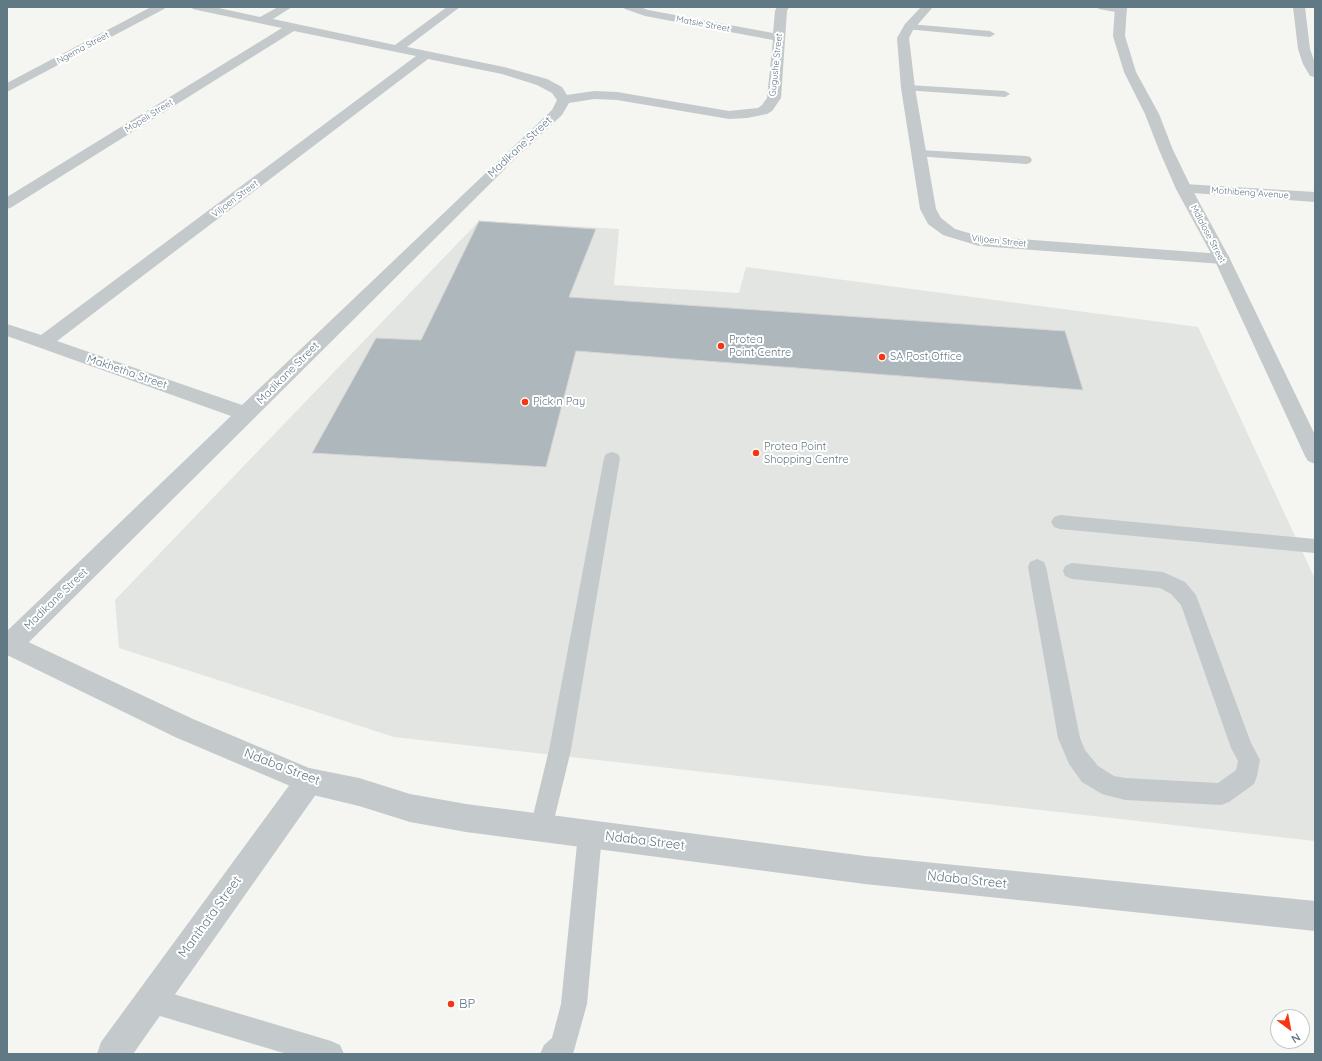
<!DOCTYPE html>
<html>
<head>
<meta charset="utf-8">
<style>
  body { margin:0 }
  #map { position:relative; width:1322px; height:1061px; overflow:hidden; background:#f5f5f1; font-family:Quicksand,sans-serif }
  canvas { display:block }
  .frame { position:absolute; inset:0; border:8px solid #617885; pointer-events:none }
  .north { position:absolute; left:1270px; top:1009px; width:40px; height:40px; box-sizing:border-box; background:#fff; border:1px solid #c0c9ce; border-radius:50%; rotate:148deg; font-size:11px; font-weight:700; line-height:16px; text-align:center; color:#617885 }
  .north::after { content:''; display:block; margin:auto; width:14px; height:18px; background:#f63611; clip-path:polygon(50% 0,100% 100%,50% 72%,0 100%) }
</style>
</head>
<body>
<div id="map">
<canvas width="1322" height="1061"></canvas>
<div class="frame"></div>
<div class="north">N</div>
</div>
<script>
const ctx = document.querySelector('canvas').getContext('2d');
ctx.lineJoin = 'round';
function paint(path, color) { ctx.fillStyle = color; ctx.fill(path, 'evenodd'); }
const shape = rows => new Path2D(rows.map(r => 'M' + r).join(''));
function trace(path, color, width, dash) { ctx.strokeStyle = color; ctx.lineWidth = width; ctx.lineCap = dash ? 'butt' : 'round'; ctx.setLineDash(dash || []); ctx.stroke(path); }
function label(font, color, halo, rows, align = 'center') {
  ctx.font = font + ' Quicksand,sans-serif'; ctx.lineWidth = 4; ctx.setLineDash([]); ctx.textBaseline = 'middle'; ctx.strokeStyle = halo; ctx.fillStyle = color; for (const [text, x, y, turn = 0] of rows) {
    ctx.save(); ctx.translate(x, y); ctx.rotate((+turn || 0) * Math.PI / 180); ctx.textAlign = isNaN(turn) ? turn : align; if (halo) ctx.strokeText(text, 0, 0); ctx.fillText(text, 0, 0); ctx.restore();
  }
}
paint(shape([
  [479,221,619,229,614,285,739,293,746,267,1198,327,1315,579,1315,841,394,737,119,648,115,600]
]), '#e3e5e2');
const building = shape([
  [479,221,596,229,569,297,1065,331,1083,390,576,351,546,467,312,453,376,338,421,340,479,221]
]);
paint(building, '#aeb8bc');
trace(building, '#d6d6d4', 1);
paint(shape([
  [909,24,990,31,995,34,990,37,906,29,904,27,906,25,909,24],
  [908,85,1005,91,1010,94,1005,97,904,90,903,88,908,85],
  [919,150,1026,156,1030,157,1032,160,1030,163,1026,164,915,156,913,154,915,152,919,150],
  [612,452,618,454,620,458,571,750,552,828,549,836,541,839,533,836,530,828,549,750,604,458,606,454,612,452],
  [1060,515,1315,539,1315,553,1060,529,1054,527,1051,522,1054,517,1060,515],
  [1037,559,1044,562,1046,567,1080,738,1085,750,1098,766,1114,776,1125,778,1218,783,1236,770,1238,761,1231,748,1181,605,1171,594,1160,588,1072,579,1065,576,1063,571,1065,566,1072,563,1163,572,1185,582,1196,595,1251,743,1260,760,1257,776,1254,784,1229,802,1221,805,1125,800,1102,794,1082,782,1069,764,1058,738,1028,567,1030,562,1037,559],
  [590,822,598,826,602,834,587,1004,573,1054,540,1054,544,1045,552,1038,561,1004,578,834,582,826,590,822],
  [150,987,331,1041,340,1045,344,1054,287,1054,150,1013,141,1009,137,1000,141,991,150,987]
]), '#c4c9cb');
paint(shape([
  [151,7,166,7,164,9,7,92,7,83,151,7],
  [191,7,214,7,260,17,278,7,292,7,273,19,395,45,447,7,460,7,407,47,504,67,547,79,562,87,567,95,594,91,617,92,729,111,758,108,762,105,767,98,773,40,645,16,625,9,623,7,640,7,648,10,773,33,775,11,777,7,789,7,787,11,781,98,772,111,767,114,747,118,729,119,617,100,594,99,569,103,562,115,518,156,19,652,10,655,7,654,7,631,231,416,7,336,7,324,41,335,416,56,294,31,12,207,7,209,7,197,282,28,197,10,193,9,191,7],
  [428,59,502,74,537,85,552,93,557,100,552,110,242,405,57,341,428,59],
  [921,7,933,7,913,30,909,38,915,88,936,209,941,218,955,229,979,236,1222,254,1228,255,1230,259,1228,263,1222,264,979,246,943,235,928,224,920,209,901,88,897,38,905,24,921,7],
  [1097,7,1123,7,1127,10,1125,12,1121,13,1099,9,1097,7],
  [1293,7,1305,7,1310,49,1315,63,1315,77,1310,76,1303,64,1298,49,1293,7],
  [1184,184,1315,192,1315,202,1179,192,1176,189,1179,186,1184,184],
  [309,768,319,772,323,781,319,790,133,1054,97,1054,101,1042,299,772,309,768]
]), '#c4c9cb');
paint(shape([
  [1115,7,1127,7,1125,36,1136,72,1159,114,1173,150,1192,189,1230,259,1315,435,1315,464,1308,461,1305,456,1214,259,1176,189,1159,150,1145,114,1124,72,1113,36,1115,7],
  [7,632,193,719,309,768,359,778,410,794,466,804,865,856,1315,901,1315,931,865,884,466,832,410,822,359,806,309,794,175,737,7,655,7,632]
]), '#c4c9cb');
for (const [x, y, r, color] of [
  [721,346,4,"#f63611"],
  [882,357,4,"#f63611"],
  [525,402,4,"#f63611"],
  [756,453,4,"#f63611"],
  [451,1004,4,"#f63611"]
]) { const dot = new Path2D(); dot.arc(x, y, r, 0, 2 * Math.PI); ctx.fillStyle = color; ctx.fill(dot); trace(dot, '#fff', 1.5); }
label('9px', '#617885', '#fff', [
  ["Matsie Street",703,24,11],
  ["Ngema Street",83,48,-28],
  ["Gugushe Street",776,65,-84],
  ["Mopeli Street",149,116,-32],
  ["Mothibeng Avenue",1250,193,4],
  ["Viljoen Street",235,199,-37],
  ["Mdlalose Street",1208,234,62],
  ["Viljoen Street",999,241,6]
]);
label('11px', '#617885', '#fff', [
  ["Madikane Street",520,147,-43],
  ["Makhetha Street",127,372,19],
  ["Madikane Street",288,373,-45],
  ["Madikane Street",56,599,-44]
]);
label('11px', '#617885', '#fff', [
  ["Protea",729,340],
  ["Point Centre",729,353],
  ["SA Post Office",890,357],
  ["Pick n Pay",533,402],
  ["Protea Point",764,447],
  ["Shopping Centre",764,460]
], 'left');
label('13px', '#617885', '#fff', [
  ["Ndaba Street",282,767,21],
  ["Ndaba Street",645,841,7],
  ["Ndaba Street",967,880,6],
  ["Manthata Street",210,917,-54]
]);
label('13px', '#617885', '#fff', [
  ["BP",459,1004]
], 'left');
</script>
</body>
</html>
